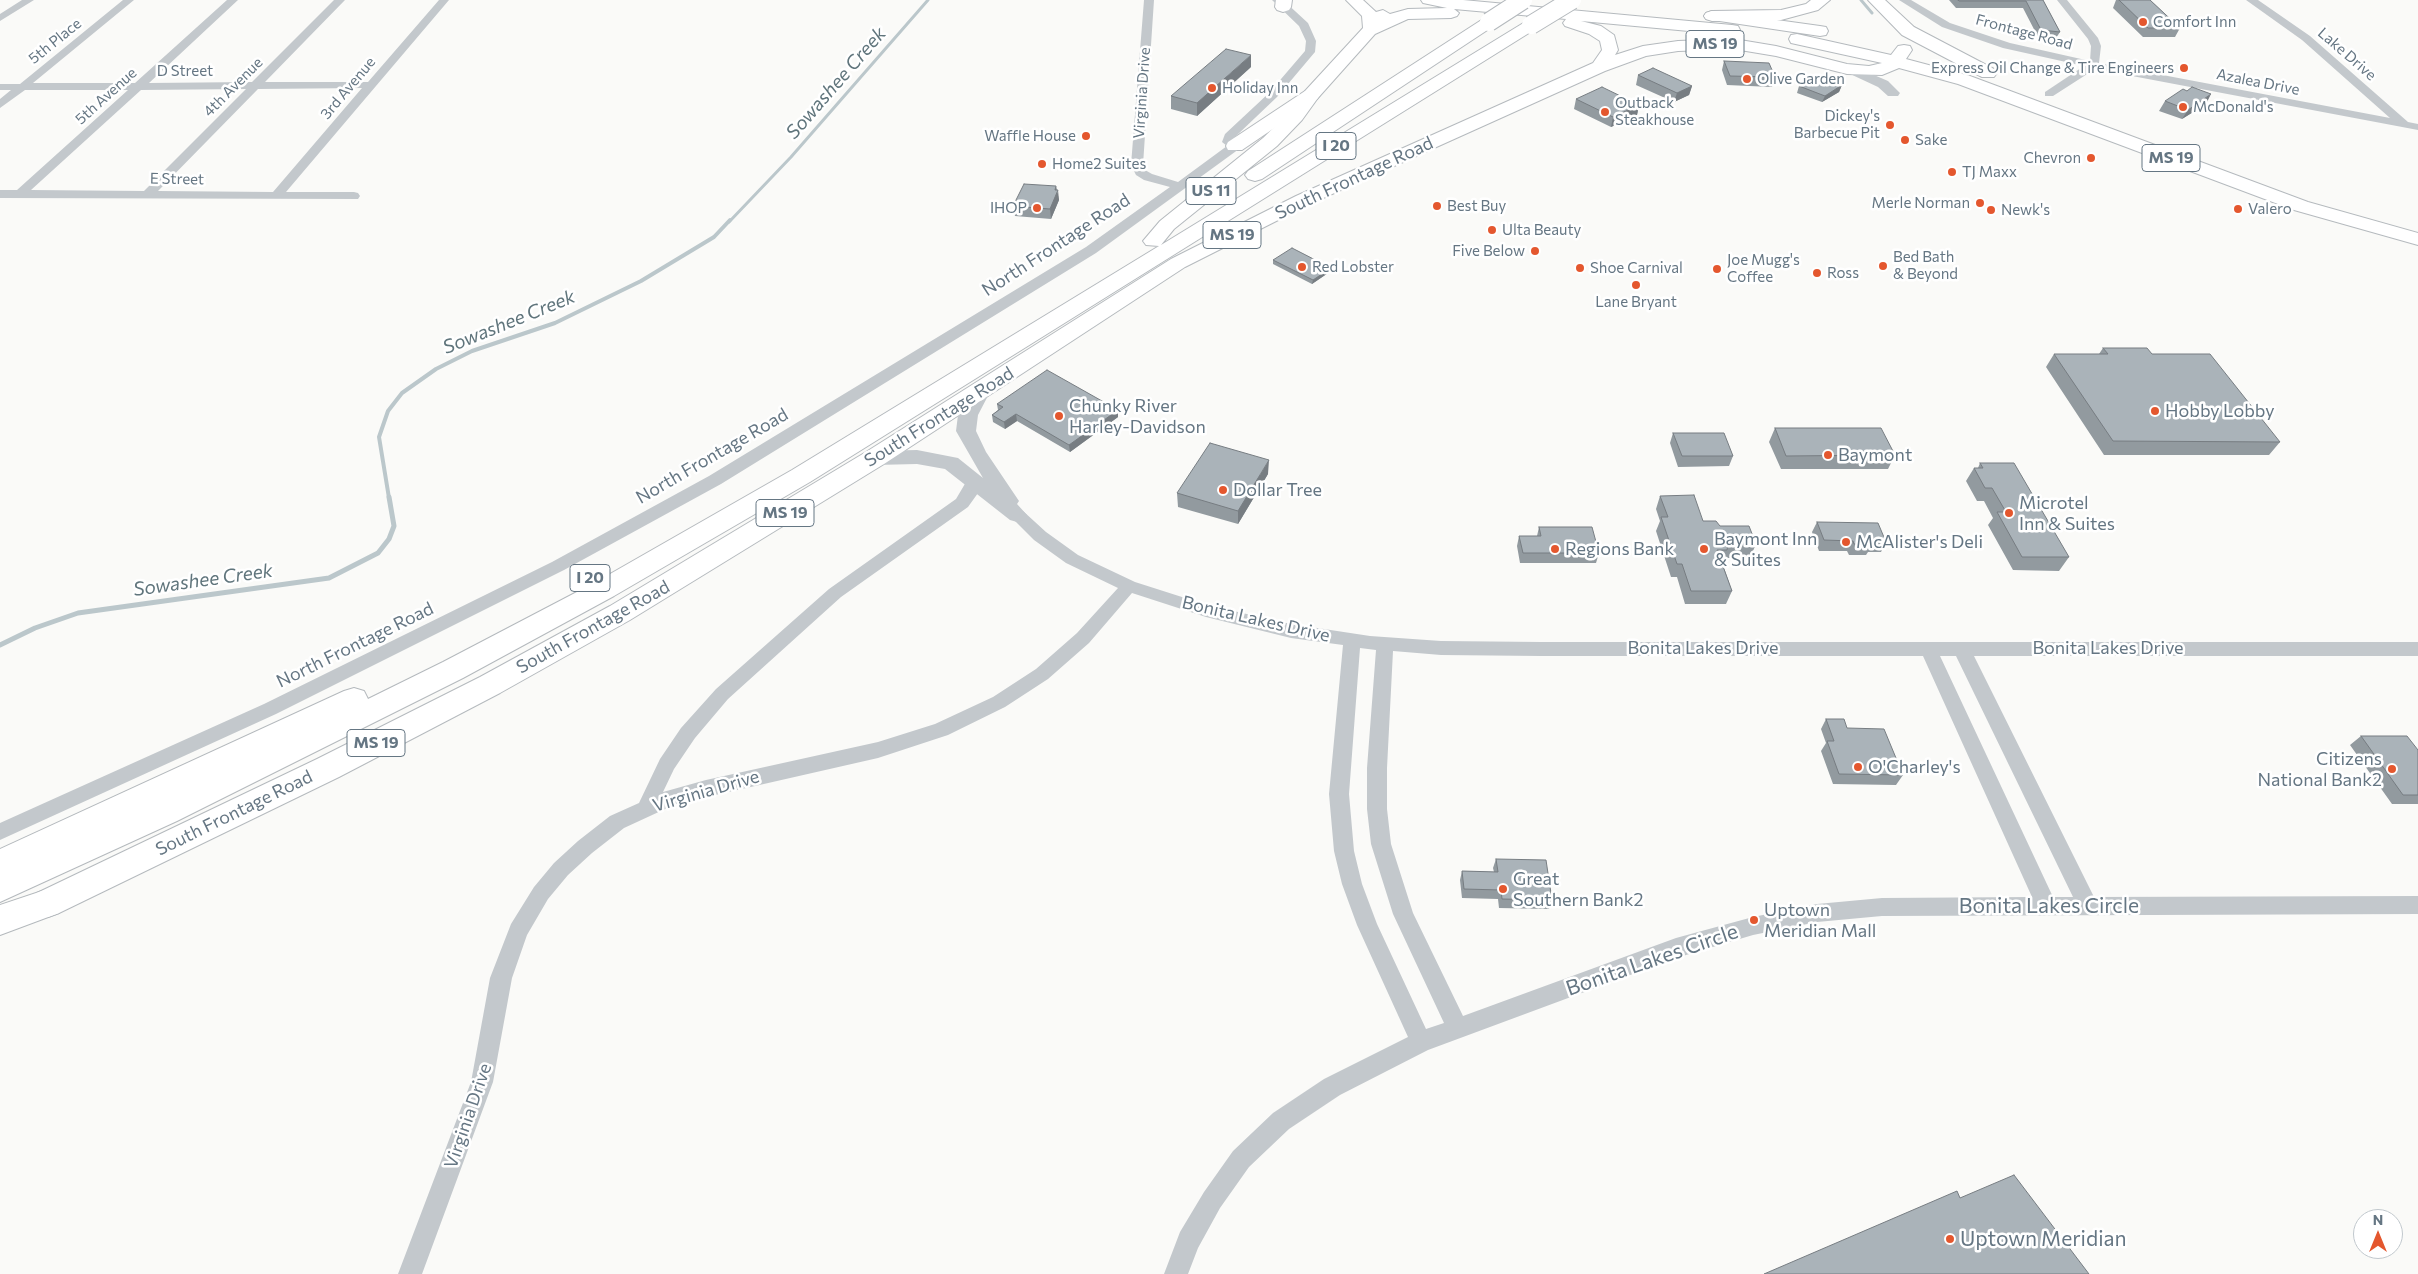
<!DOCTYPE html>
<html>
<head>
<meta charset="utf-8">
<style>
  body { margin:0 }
  #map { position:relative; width:2418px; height:1274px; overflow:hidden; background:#fafaf8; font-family:Commissioner,sans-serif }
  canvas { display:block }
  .north { position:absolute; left:2353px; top:1209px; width:50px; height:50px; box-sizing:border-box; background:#fff; border:1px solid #c1c8cd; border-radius:50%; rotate:0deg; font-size:14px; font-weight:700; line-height:20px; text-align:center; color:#657683 }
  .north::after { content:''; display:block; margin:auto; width:18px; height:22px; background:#e4572e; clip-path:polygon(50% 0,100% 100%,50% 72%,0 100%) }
</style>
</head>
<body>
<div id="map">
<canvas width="2418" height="1274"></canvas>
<div class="north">N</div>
</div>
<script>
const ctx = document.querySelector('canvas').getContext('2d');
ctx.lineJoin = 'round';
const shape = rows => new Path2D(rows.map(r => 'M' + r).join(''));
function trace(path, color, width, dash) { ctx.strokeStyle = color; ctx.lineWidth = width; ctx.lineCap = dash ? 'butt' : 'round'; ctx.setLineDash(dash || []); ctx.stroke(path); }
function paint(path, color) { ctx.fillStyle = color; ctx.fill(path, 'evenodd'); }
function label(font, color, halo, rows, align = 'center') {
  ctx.font = font + ' Commissioner,sans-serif'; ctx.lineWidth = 5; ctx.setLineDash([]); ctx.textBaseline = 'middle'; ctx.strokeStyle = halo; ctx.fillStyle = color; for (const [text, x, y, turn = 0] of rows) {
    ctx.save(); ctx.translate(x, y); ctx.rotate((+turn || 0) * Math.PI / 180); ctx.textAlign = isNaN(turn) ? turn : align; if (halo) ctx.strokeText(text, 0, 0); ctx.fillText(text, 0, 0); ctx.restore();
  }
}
trace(shape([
  [1861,0,1872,13],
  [729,222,791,157,928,0]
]), '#bbc7cb', 3);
trace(shape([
  [389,498,379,437,388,411,402,393,436,369,472,351,555,323,641,281,714,237,730,220]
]), '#bbc7cb', 4);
trace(shape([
  [0,645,35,628,78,613,329,578,378,553,389,539,394,526,389,497]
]), '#bbc7cb', 5);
const primary = shape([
  [1276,0,1292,0,1291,7,1289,10,1283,12,1277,10,1275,7,1276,0],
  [1346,0,1363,0,1376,12,1383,10,1390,14,1408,9,1447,8,1423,3,1421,0,1463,0,1732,25,1738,26,1740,30,1738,34,1732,35,1581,21,1601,26,1614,35,1618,50,1615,55,1643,46,1678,41,1734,39,1776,46,1847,64,1869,66,1882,63,1791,43,1789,39,1791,35,1797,34,1891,55,1898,46,1904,45,1910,46,1912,50,1906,59,1970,76,2308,202,2418,233,2418,245,2294,210,1958,84,1899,68,1882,75,1847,74,1776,56,1734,49,1678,51,1646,56,1605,71,1310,204,1185,267,884,464,630,620,500,693,339,777,59,913,48,917,37,913,32,903,37,893,317,759,480,677,610,606,866,452,1171,259,1296,196,1593,63,1602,50,1600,41,1589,34,1565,26,1563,23,1566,19,1454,9,1459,13,1457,16,1451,18,1408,19,1375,34,1317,99,1242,150,1228,150,1226,146,1228,142,1305,91,1363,28,1362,16,1346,0],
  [1712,11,1820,26,1826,27,1828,31,1826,35,1820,36,1706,19,1704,16,1706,13,1712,11]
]);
const motorway = shape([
  [1811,0,1830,0,1818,10,1781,20,1712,21,1706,19,1704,16,1706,13,1712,11,1781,10,1806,4,1811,0],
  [1868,0,1885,0,1914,27,1994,69,1997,73,1994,77,1982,77,1902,35,1868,0],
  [1489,17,1495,19,1497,22,1495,25,1262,179,1255,181,1248,179,1245,175,1248,171,1483,19,1489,17],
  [1531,20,1537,22,1539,25,1537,28,810,482,614,596,463,678,177,821,0,902,0,849,344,691,354,688,364,691,368,699,443,662,596,582,792,470,1159,246,1146,245,1143,241,1160,221,1263,138,1290,112,1305,91,1311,90,1317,91,1320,95,1302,120,1277,146,1174,229,1161,245,1525,22,1531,20],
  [48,889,59,893,64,903,59,913,0,935,0,905,48,889]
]);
trace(primary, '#b5babe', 2);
trace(motorway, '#b4b9bd', 2);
paint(shape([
  [22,0,34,0,0,21,0,14,22,0],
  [123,0,134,0,33,83,135,83,227,0,238,0,149,83,252,82,334,0,345,0,265,82,368,82,439,0,449,0,286,192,354,192,358,193,360,196,358,199,0,198,0,190,17,190,128,90,25,90,0,108,0,99,11,90,0,90,0,84,20,84,123,0],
  [362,88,273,192,158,191,258,89,362,88],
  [246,89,144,191,31,190,141,90,246,89],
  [1144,0,1154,0,1143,165,1145,170,1152,174,1178,182,1227,146,1222,142,1225,134,1269,93,1305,51,1306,41,1299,26,1272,0,1283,0,1308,23,1316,41,1315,52,1277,97,1235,137,1234,141,1241,146,1239,149,1096,253,721,484,564,570,276,714,0,840,0,823,264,704,552,562,709,476,1086,247,1170,187,1144,180,1136,175,1131,165,1144,0],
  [1899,0,1911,0,1950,23,2010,43,2090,61,2091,46,2088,39,2057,0,2067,0,2098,38,2101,46,2099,63,2390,118,2302,40,2246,0,2258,0,2310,36,2408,122,2418,124,2418,130,2095,69,2053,96,2045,96,2045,92,2084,66,2003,48,1942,27,1899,0],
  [975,476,981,477,983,481,978,493,968,507,841,597,728,699,695,738,674,769,663,792,706,780,878,742,935,724,993,697,1036,669,1077,633,1118,588,1066,563,1034,540,1009,515,1011,511,1017,509,1023,511,1046,532,1078,555,1135,582,1207,605,1291,624,1370,636,1441,641,1541,642,2418,642,2418,656,1974,656,2094,897,2418,896,2418,914,1882,916,1817,922,1753,935,1676,958,1428,1050,1340,1095,1289,1129,1249,1167,1220,1208,1198,1248,1188,1274,1164,1274,1180,1232,1204,1192,1233,1151,1273,1113,1324,1079,1408,1037,1357,925,1342,884,1334,851,1329,794,1343,645,1291,638,1206,617,1132,593,1089,643,1048,679,1005,707,948,735,878,758,676,804,624,828,592,853,568,875,548,899,527,935,512,978,493,1082,422,1274,398,1274,471,1082,490,978,511,924,534,887,554,863,578,841,610,816,639,803,660,759,681,728,716,689,829,589,956,499,969,477,975,476],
  [1360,648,1376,650,1367,768,1367,809,1371,844,1393,914,1444,1023,1426,1029,1377,924,1362,884,1354,851,1349,794,1360,648],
  [1393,651,1441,655,1541,656,1923,656,2032,897,1882,898,1817,904,1753,917,1676,938,1463,1016,1413,913,1391,844,1387,809,1387,768,1393,651],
  [1940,656,1956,656,2073,897,2053,897,1940,656]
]), '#c3c8cc');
paint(shape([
  [1853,66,1888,81,1900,93,1898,96,1888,96,1878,87,1848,73,1846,70,1853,66],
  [982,384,989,386,991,390,978,415,976,431,986,452,1019,501,1017,504,1027,515,1024,520,1017,522,1010,520,945,469,917,464,875,465,868,463,865,458,868,453,875,451,917,450,958,458,983,478,956,431,958,415,975,386,982,384]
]), '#c3c8cc');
paint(primary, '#fff');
paint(motorway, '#fff');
const motorwayBridge = shape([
  [1489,22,1523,0],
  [1531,25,1572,0]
]);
trace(motorwayBridge, '#b4b9bd', 20, []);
trace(motorwayBridge, '#fff', 18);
paint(shape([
  [1949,0,2043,0,2060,32,2056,38,2038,37,2023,8,1956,8],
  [2116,0,2150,0,2180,28,2175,37,2143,37,2113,8],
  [1724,61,1775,77,1772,87,1727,85,1722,70],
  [1251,67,1197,116,1171,109,1171,96],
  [1638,75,1692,86,1689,95,1674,102,1636,85],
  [1842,85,1839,92,1822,102,1797,93,1799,86],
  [1576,99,1639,105,1637,115,1611,127,1574,109],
  [2165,101,2206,104,2182,119,2159,111],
  [1056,186,1059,200,1051,219,1015,216,1013,206],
  [1273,260,1331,271,1312,284,1273,264],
  [2103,348,2152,354,2280,442,2269,455,2104,455,2046,367,2054,354,2099,354],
  [997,404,1118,410,1118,417,1070,452,1017,421,1005,429,993,422,992,415,998,410],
  [1775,428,1895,455,1888,469,1781,469,1769,442],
  [1673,433,1733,456,1729,466,1678,467,1670,443],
  [1980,463,2069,557,2059,571,2013,570,1988,525,1993,518,1984,501,1977,501,1966,481,1974,468,1978,468],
  [1268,474,1238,524,1178,507,1177,493],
  [1660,496,1703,521,1720,526,1756,544,1750,558,1724,558,1722,562,1732,591,1726,604,1685,604,1677,577,1671,577,1656,531,1660,521,1656,509],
  [1817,522,1886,542,1881,552,1868,552,1866,555,1849,555,1847,551,1819,551,1812,532],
  [1539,527,1599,553,1596,563,1520,563,1517,546,1519,536,1537,536],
  [1826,719,1847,728,1903,775,1896,785,1833,784,1821,751,1826,743,1821,729],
  [2361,736,2418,750,2418,804,2392,804,2350,745],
  [1496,859,1552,900,1549,909,1499,908,1498,899,1462,898,1460,880,1462,871,1494,872,1493,868]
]), '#929a9f');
paint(shape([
  [1251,55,1251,67,1197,116,1197,103],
  [1842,85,1839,92,1822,102,1825,96],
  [1692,86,1689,95,1674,102,1677,93],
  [2211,94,2206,104,2182,119,2188,110],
  [1639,105,1637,115,1611,127,1613,117],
  [1056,186,1057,194,1058,190,1059,200,1051,219,1050,209],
  [1331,268,1331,271,1312,284,1313,280],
  [1118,410,1118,417,1070,452,1069,445],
  [1016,414,1017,421,1005,429,1004,422],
  [1269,460,1268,474,1238,524,1238,511]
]), '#777d82');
const building = shape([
  [1958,0,2043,0,2060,32,2041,30,2026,1,1959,1,1958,0],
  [2119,0,2150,0,2180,28,2148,28,2119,0],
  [1226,49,1251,55,1197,103,1171,96,1226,49],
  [1724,61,1769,63,1775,77,1730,76,1724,61],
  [1653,68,1692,86,1677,93,1638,75,1653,68],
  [1817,76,1842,85,1825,96,1799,86,1817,76],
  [1602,87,1639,105,1613,117,1576,99,1602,87],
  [2192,87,2211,94,2188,110,2165,101,2183,89,2187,91,2192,87],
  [1024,184,1056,186,1055,190,1058,190,1050,209,1013,206,1024,184],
  [1292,248,1331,268,1313,280,1273,260,1292,248],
  [2103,348,2147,348,2152,354,2210,354,2280,442,2113,441,2054,354,2108,354,2103,348],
  [1047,370,1118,410,1069,445,1016,414,1004,422,992,415,1003,407,997,404,1047,370],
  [1775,428,1881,428,1895,455,1786,456,1775,428],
  [1673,433,1724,433,1733,456,1682,456,1673,433],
  [1210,443,1269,460,1238,511,1177,493,1210,443],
  [1980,463,2014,463,2069,557,2022,557,1997,512,2006,512,1992,488,1985,488,1974,468,1983,468,1980,463],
  [1694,495,1703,521,1716,521,1720,526,1749,526,1756,544,1728,544,1727,550,1717,550,1732,591,1691,591,1682,564,1677,564,1661,517,1668,517,1660,496,1694,495],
  [1817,522,1878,523,1886,542,1870,541,1872,545,1854,544,1853,541,1824,540,1817,522],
  [1539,527,1592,527,1599,553,1523,553,1519,536,1541,536,1539,527],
  [1826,719,1844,719,1847,728,1884,729,1903,775,1839,774,1827,741,1834,741,1826,719],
  [2361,736,2407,736,2418,750,2418,795,2403,795,2361,736],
  [1496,859,1546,860,1552,900,1502,899,1501,890,1464,889,1462,871,1498,872,1496,859],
  [2014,1175,2089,1274,1764,1274,1957,1191,1960,1198,2014,1175]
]);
paint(building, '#aab3b9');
trace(building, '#777d82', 1);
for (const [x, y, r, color] of [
  [2143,22,5,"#e4572e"],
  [2184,68,5,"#e4572e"],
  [1747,79,5,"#e4572e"],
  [1212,88,5,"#e4572e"],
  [2183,107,5,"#e4572e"],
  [1605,112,5,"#e4572e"],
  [1890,125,5,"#e4572e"],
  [1086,136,5,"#e4572e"],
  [1905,140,5,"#e4572e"],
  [2091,158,5,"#e4572e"],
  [1042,164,5,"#e4572e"],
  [1952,172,5,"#e4572e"],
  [1980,203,5,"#e4572e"],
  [1437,206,5,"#e4572e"],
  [1037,208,5,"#e4572e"],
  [2238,209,5,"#e4572e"],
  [1991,210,5,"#e4572e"],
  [1492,230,5,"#e4572e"],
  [1535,251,5,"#e4572e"],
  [1883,266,5,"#e4572e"],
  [1302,267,5,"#e4572e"],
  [1580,268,5,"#e4572e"],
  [1717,269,5,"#e4572e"],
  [1817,273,5,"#e4572e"],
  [1636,285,5,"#e4572e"],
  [2155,411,5,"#e4572e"],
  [1059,416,5,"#e4572e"],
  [1828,455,5,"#e4572e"],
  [1223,490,5,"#e4572e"],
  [2009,513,5,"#e4572e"],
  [1846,542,5,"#e4572e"],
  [1555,549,5,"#e4572e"],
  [1704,549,5,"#e4572e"],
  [1858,767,5,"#e4572e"],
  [2392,769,5,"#e4572e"],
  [1503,889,5,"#e4572e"],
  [1754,920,5,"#e4572e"],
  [1950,1239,5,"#e4572e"]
]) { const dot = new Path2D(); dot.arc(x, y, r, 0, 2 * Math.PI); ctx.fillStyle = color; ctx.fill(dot); trace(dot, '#fff', 2); }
label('15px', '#657683', '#fff', [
  ["Comfort Inn",2153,22],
  ["Express Oil Change & Tire Engineers",2174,68,"right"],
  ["Olive Garden",1757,79],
  ["Holiday Inn",1222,88],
  ["Outback",1615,103],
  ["Steakhouse",1615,120],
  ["McDonald's",2193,107],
  ["Dickey's",1880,116,"right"],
  ["Barbecue Pit",1880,133,"right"],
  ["Waffle House",1076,136,"right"],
  ["Sake",1915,140],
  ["Chevron",2081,158,"right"],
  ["Home2 Suites",1052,164],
  ["TJ Maxx",1962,172],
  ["Merle Norman",1970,203,"right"],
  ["Best Buy",1447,206],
  ["IHOP",1027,208,"right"],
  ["Valero",2248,209],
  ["Newk's",2001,210],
  ["Ulta Beauty",1502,230],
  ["Five Below",1525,251,"right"],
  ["Bed Bath",1893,257],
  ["& Beyond",1893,274],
  ["Joe Mugg's",1727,260],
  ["Coffee",1727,277],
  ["Red Lobster",1312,267],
  ["Shoe Carnival",1590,268],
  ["Ross",1827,273],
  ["Lane Bryant",1636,302,"center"]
], 'left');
label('15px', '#657683', '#fff', [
  ["Frontage Road",2024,32,15],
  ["5th Place",55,41,-39],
  ["Lake Drive",2347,54,41],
  ["D Street",185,71],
  ["Azalea Drive",2258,82,11],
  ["4th Avenue",233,87,-45],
  ["3rd Avenue",348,88,-50],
  ["Virginia Drive",1142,93,-86],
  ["5th Avenue",106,96,-42],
  ["E Street",177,179,1]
]);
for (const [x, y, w] of [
  [1715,44,58],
  [1336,146,40],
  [2171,158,58],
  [1211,191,50],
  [1232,235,58],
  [785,513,58],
  [590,578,40],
  [376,743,58]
]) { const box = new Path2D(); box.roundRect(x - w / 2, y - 13.5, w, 27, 4); ctx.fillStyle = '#fff'; ctx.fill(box); trace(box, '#657683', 1); }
label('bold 16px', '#657683', null, [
  ["MS 19",1715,44],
  ["I 20",1336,146],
  ["MS 19",2171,158],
  ["US 11",1211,191],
  ["MS 19",1232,235],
  ["MS 19",785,513],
  ["I 20",590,578],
  ["MS 19",376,743]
]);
label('18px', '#657683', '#fff', [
  ["South Frontage Road",1354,178,-25],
  ["North Frontage Road",1056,245,-33],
  ["South Frontage Road",939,417,-32],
  ["North Frontage Road",712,456,-30],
  ["Bonita Lakes Drive",1256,619,13],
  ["South Frontage Road",593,627,-29],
  ["North Frontage Road",355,645,-26],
  ["Bonita Lakes Drive",1703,648],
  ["Bonita Lakes Drive",2108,648],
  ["Virginia Drive",706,791,-16],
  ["South Frontage Road",234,813,-26],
  ["Virginia Drive",468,1116,-71]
]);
label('18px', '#657683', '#fff', [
  ["Chunky River",1069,406],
  ["Harley-Davidson",1069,427],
  ["Hobby Lobby",2165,411],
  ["Baymont",1838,455],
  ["Dollar Tree",1233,490],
  ["Microtel",2019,503],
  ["Inn & Suites",2019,524],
  ["Baymont Inn",1714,539],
  ["& Suites",1714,560],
  ["McAlister's Deli",1856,542],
  ["Regions Bank",1565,549],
  ["Citizens",2382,759,"right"],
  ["National Bank2",2382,780,"right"],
  ["O'Charley's",1868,767],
  ["Great",1513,879],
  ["Southern Bank2",1513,900],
  ["Uptown",1764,910],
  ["Meridian Mall",1764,931]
], 'left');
label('italic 19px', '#60757c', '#fff', [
  ["Sowashee Creek",836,83,-49],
  ["Sowashee Creek",509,322,-22],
  ["Sowashee Creek",203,580,-8]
]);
label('21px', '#657683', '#fff', [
  ["Bonita Lakes Circle",2049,906],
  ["Bonita Lakes Circle",1652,960,-19]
]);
label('21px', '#657683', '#fff', [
  ["Uptown Meridian",1960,1239]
], 'left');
</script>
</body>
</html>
